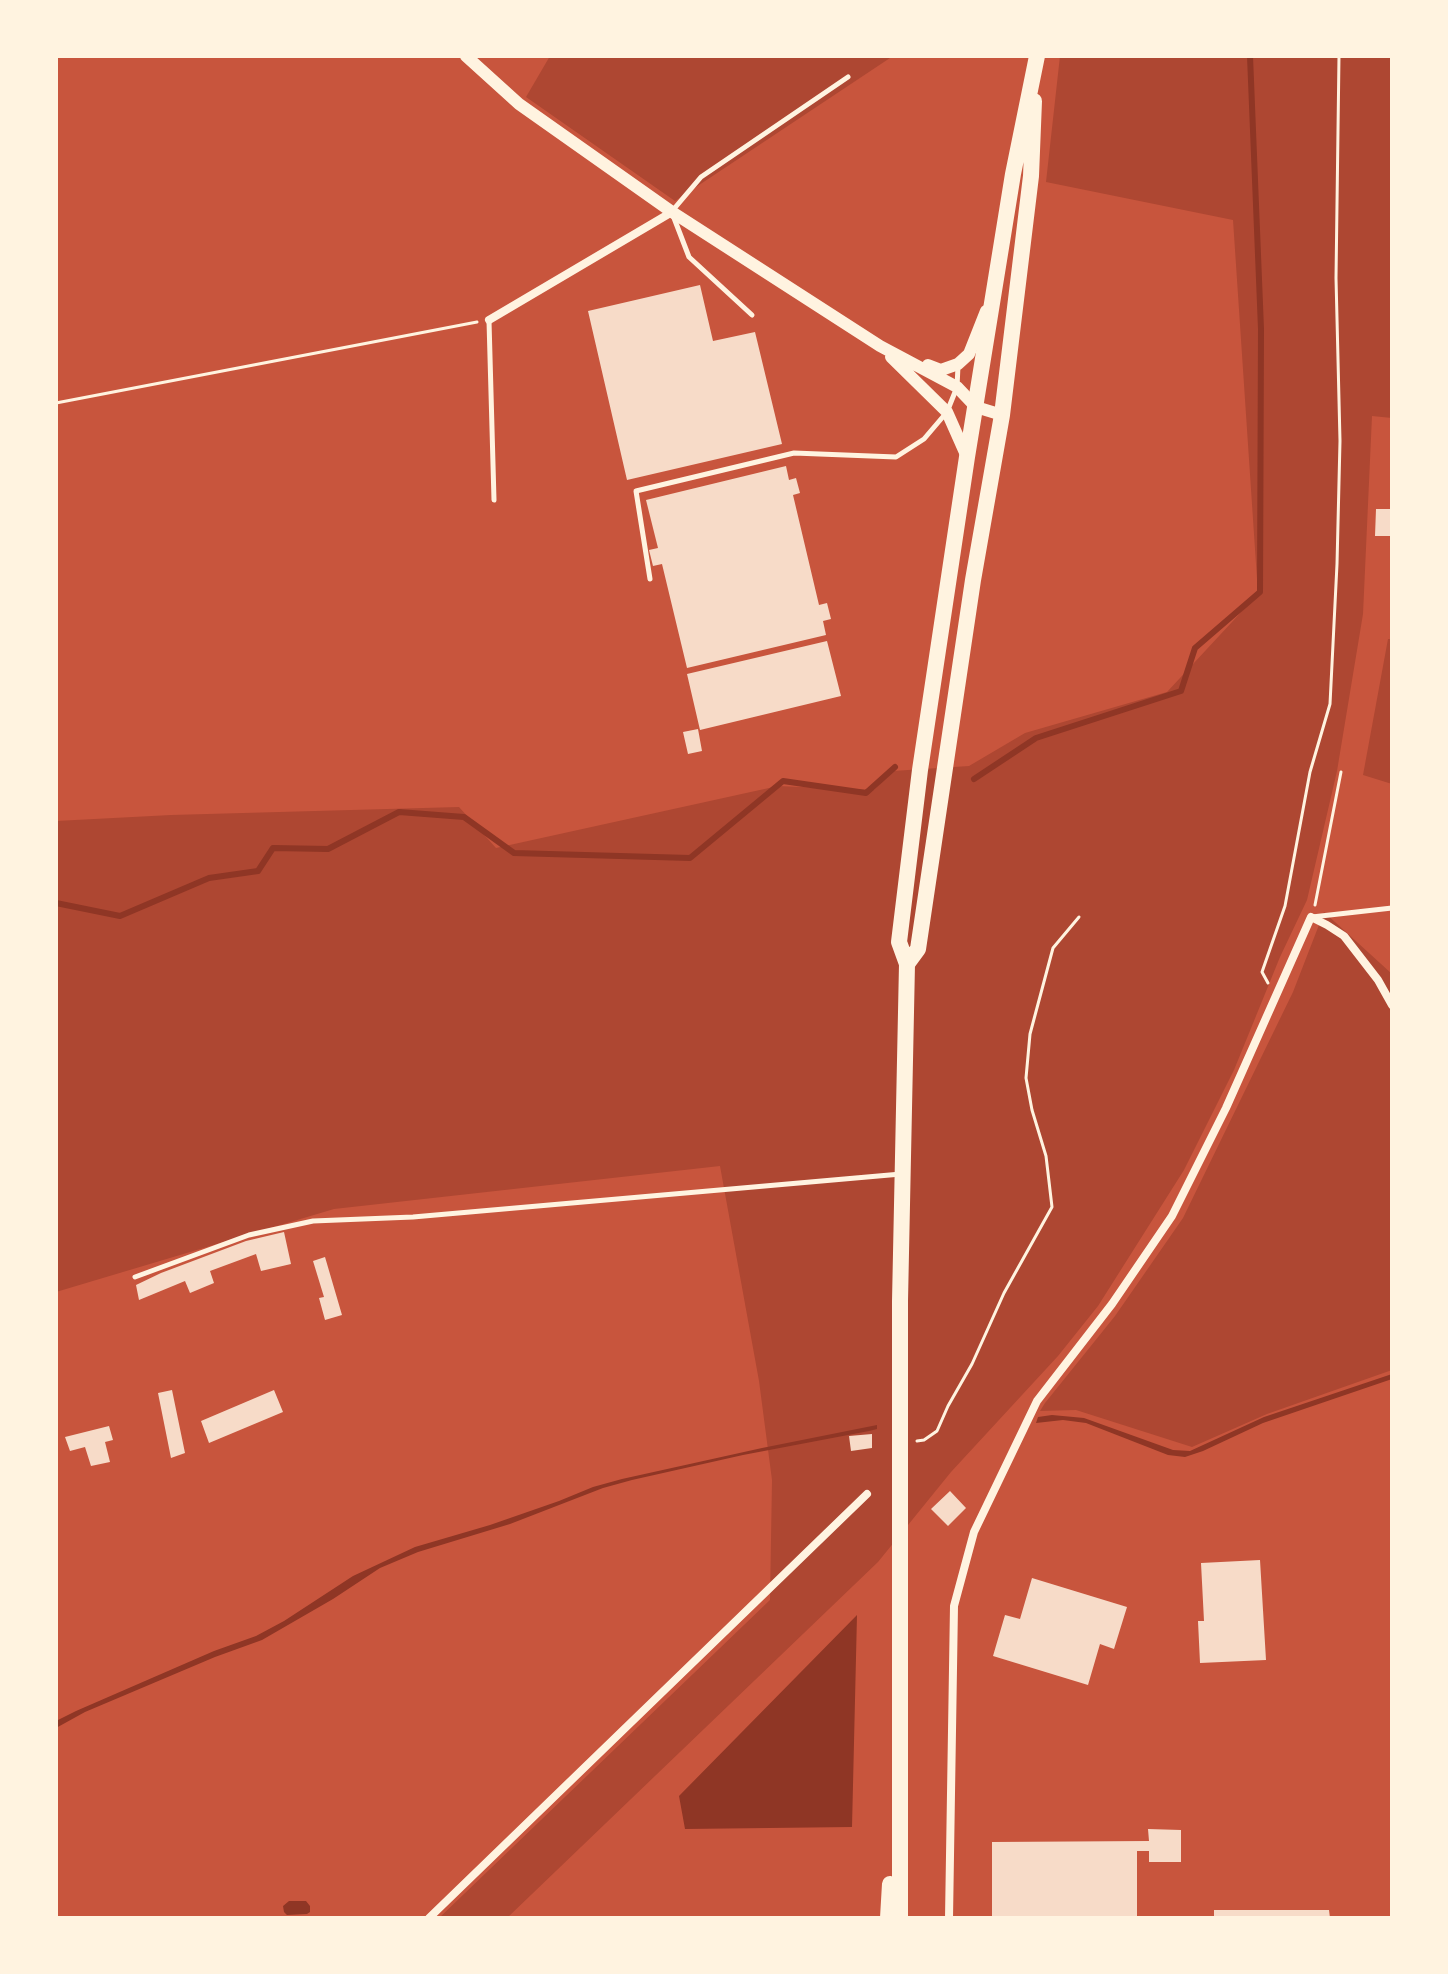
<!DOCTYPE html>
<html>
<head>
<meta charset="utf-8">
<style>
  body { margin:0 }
  #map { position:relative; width:1448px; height:1974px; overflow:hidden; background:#c8553d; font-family:Rubik,sans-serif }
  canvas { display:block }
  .frame { position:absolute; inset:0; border:58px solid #fff3e0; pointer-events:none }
</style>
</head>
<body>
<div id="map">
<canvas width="1448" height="1974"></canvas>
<div class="frame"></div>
</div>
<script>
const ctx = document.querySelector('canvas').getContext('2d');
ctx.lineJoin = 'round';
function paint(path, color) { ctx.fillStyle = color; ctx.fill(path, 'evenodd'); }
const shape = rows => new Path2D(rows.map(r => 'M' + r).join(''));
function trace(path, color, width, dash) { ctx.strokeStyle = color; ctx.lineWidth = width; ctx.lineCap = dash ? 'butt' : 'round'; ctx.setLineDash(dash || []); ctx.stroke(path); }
paint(shape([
  [550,56,893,56,675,201,526,97],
  [1060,56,1392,56,1392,418,1372,416,1363,614,1337,771,1307,900,1280,957,1234,1070,1184,1170,1098,1306,1058,1356,951,1472,878,1562,507,1918,439,1918,770,1600,772,1480,759,1381,720,1166,334,1209,56,1292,56,821,171,815,459,807,496,848,778,786,874,790,893,771,969,766,1025,733,1167,692,1258,594,1233,220,1046,182],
  [1388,639,1392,639,1392,784,1363,775],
  [1324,912,1392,974,1392,1370,1267,1414,1192,1447,1076,1410,1040,1411,1045,1403,1115,1316,1183,1218,1293,992]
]), '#ae4732');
paint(shape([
  [1392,1374,1392,1379,1263,1423,1203,1451,1185,1457,1168,1455,1086,1423,1063,1420,1036,1423,1038,1417,1052,1415,1084,1418,1173,1450,1190,1451,1264,1417],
  [877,1425,877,1429,869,1431,743,1455,632,1480,603,1488,510,1524,418,1552,380,1568,333,1599,262,1640,215,1657,85,1712,56,1728,56,1721,76,1711,214,1651,256,1636,284,1621,353,1576,415,1547,490,1525,559,1501,593,1487,622,1479,762,1448],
  [857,1615,852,1827,685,1829,679,1796],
  [289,1901,306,1901,310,1906,310,1912,307,1914,287,1915,284,1912,283,1906]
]), '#8f3625');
trace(shape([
  [974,779,1036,738,1181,691,1195,648,1260,592,1261,329,1250,56],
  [56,903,120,916,209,878,258,871,273,848,328,849,399,812,464,817,514,853,690,858,783,781,866,793,895,767]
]), '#8f3625', 6);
paint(shape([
  [700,285,713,341,755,332,782,444,627,480,588,311],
  [786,466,789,480,796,478,800,493,793,495,819,605,827,603,831,619,823,621,826,635,687,668,662,564,653,566,649,550,658,548,646,500],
  [1376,509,1392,509,1392,536,1375,536],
  [827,641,841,696,700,730,687,674],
  [698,729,702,751,688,754,683,732],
  [284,1232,291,1264,261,1271,256,1254,210,1271,214,1283,190,1293,185,1281,139,1300,136,1285,161,1273,246,1241],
  [325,1257,342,1315,325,1320,319,1298,324,1297,313,1261],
  [172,1390,185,1453,171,1458,158,1393],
  [274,1390,283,1412,209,1443,201,1421],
  [109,1426,113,1440,105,1442,110,1462,91,1466,85,1447,70,1451,65,1437],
  [872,1434,872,1448,851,1451,849,1436],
  [950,1491,966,1508,948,1526,931,1509],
  [1260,1560,1266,1660,1200,1663,1198,1621,1204,1621,1201,1563],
  [1032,1578,1127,1607,1114,1649,1100,1644,1088,1685,993,1656,1005,1615,1020,1619],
  [1148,1829,1181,1830,1181,1862,1149,1862,1149,1851,1137,1851,1137,1918,992,1918,992,1842,1149,1841],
  [1214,1910,1329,1910,1330,1918,1214,1918]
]), '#f7dbc8');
trace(shape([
  [56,403,477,322],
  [1315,905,1341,772],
  [1268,983,1262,972,1285,906,1310,772,1330,704,1337,564,1340,441,1336,278,1339,56],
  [917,1441,924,1440,937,1431,948,1406,972,1364,1004,1293,1052,1207,1046,1156,1032,1110,1026,1078,1030,1034,1053,948,1079,917]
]), '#fff3e0', 3);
trace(shape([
  [673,210,701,177,848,77],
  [674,218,689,257,752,315],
  [489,321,494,500],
  [650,579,636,491,794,453,896,457,924,439,947,412,957,387,958,366],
  [1312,917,1392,908],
  [135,1277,249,1235,313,1221,413,1217,901,1174]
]), '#fff3e0', 5);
trace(shape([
  [489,320,672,212],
  [429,1918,867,1494],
  [949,1918,954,1606,974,1532,1037,1401,1112,1304,1172,1216,1226,1108,1311,917,1327,925,1344,936,1378,980,1392,1005]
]), '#fff3e0', 8);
trace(shape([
  [466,56,519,104,672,212,880,346,957,387,976,407,1002,415],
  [891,357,947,412,967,457],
  [928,365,941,370,958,364,969,354,986,311]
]), '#fff3e0', 12);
trace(shape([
  [907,964,918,949,973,580,1002,415,1031,176,1034,101],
  [888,1918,890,1884],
  [900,1918,900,1301,907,964,899,942,920,770,967,457,1013,174,1037,56]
]), '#fff3e0', 16);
</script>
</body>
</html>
